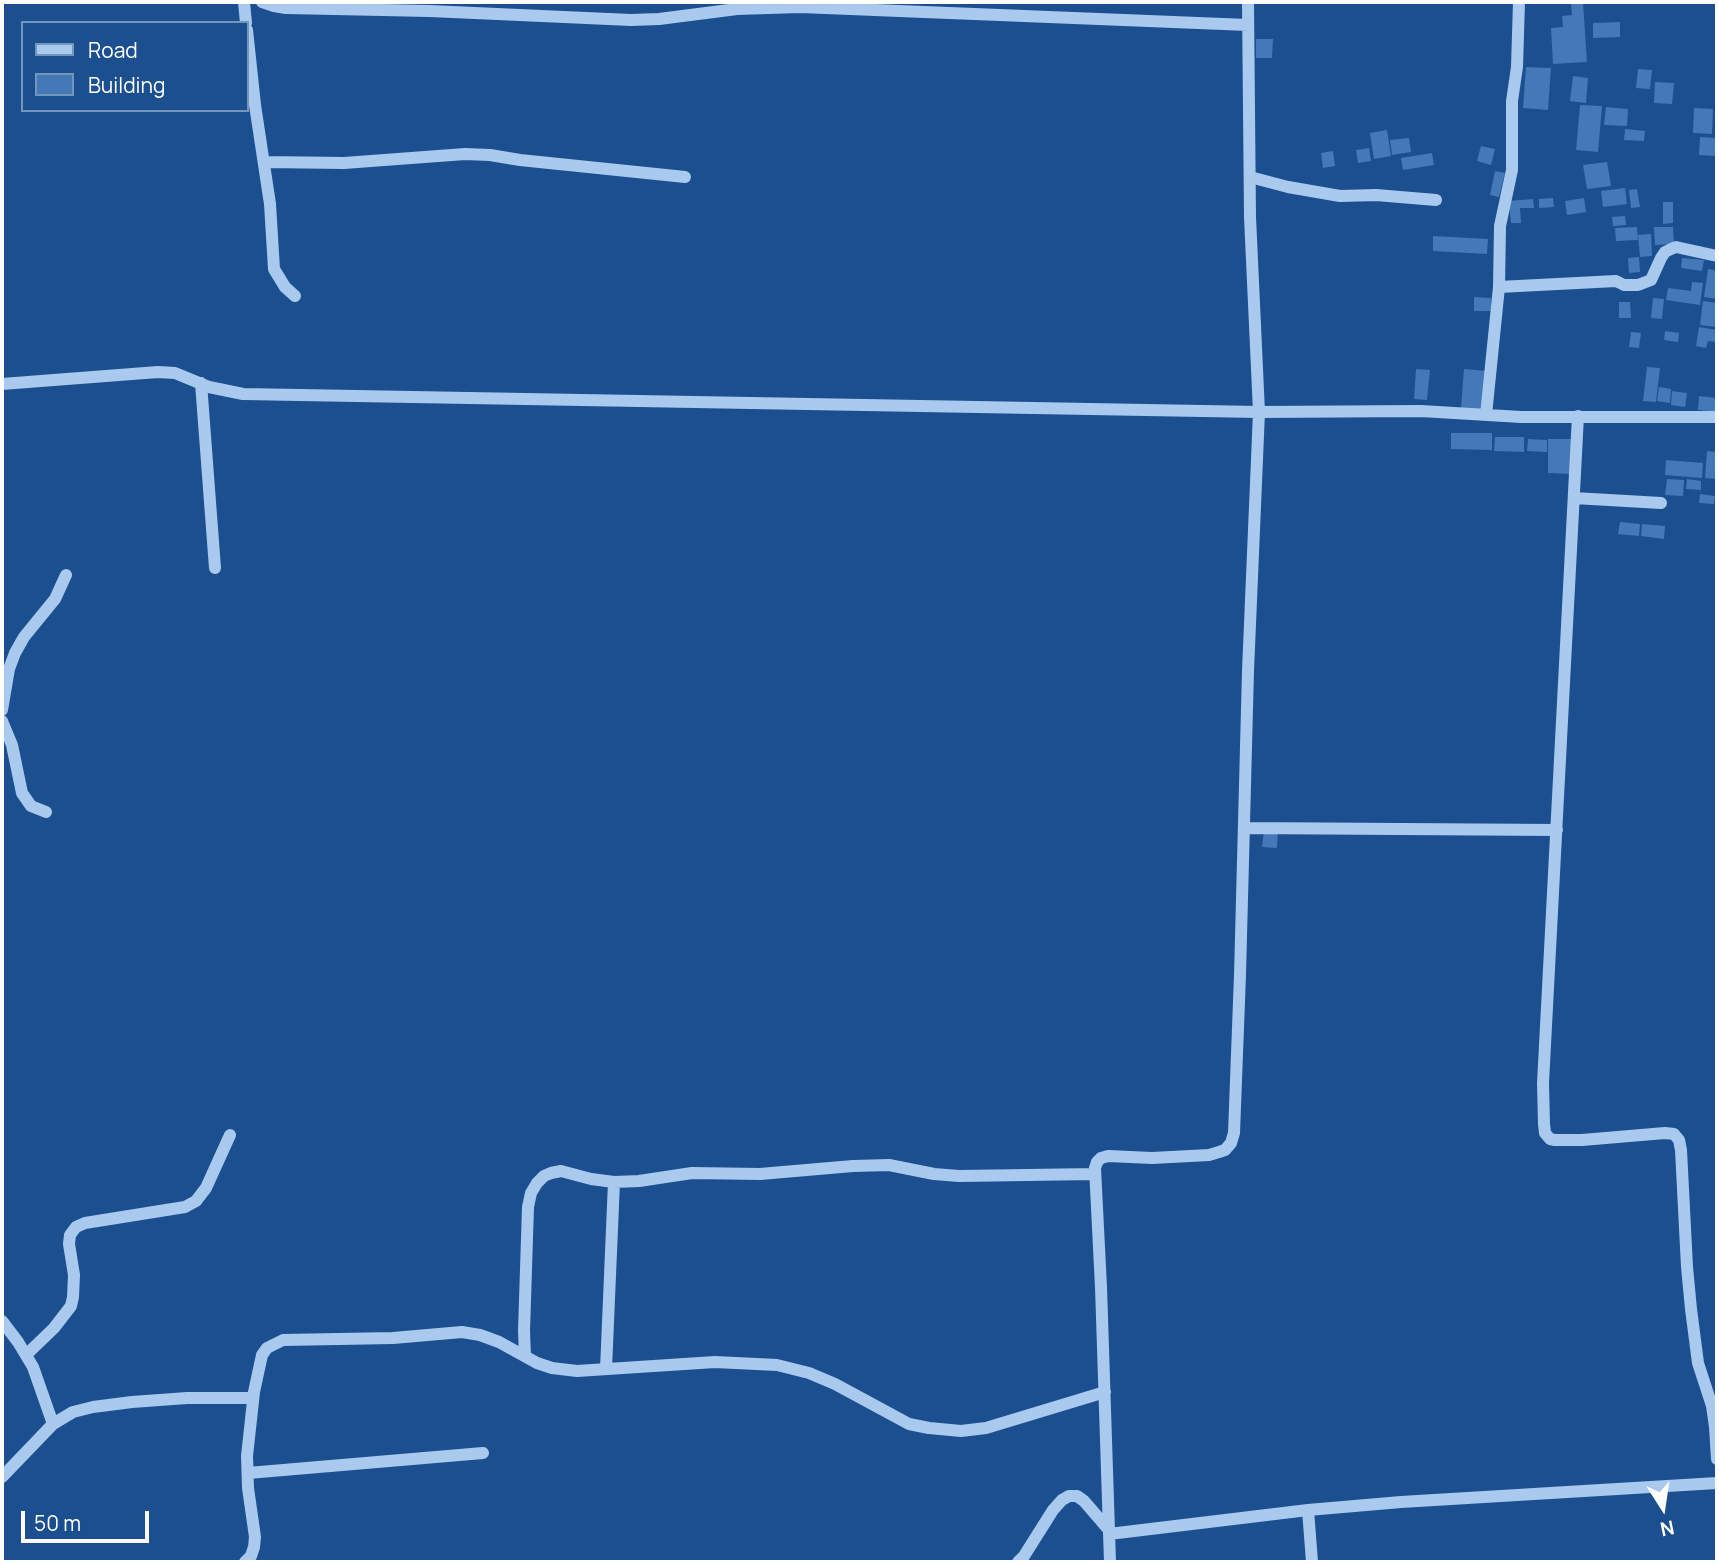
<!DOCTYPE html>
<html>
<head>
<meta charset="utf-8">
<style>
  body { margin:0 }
  #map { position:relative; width:1719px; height:1564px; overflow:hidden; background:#1b4f8f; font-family:Manrope,sans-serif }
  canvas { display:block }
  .frame { position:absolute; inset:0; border:4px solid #fff; pointer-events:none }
  .legend { position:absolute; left:21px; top:21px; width:228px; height:91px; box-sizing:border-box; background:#1b4f8f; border:2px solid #7695bc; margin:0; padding:9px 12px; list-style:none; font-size:21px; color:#fff }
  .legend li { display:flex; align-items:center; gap:14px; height:35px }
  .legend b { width:35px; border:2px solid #7695bc }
  .north { position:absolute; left:1628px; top:1473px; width:70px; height:70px; -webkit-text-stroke:5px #1b4f8f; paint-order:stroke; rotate:168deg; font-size:19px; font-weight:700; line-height:28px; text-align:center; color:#fff }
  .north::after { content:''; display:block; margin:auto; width:24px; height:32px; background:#fff; clip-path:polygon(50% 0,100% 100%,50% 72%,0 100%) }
  .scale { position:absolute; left:21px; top:1511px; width:128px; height:32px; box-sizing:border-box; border:4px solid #fff; border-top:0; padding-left:9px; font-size:21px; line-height:24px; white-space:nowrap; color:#fff; -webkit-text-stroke:5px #1b4f8f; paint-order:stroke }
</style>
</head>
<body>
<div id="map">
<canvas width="1719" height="1564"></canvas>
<div class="frame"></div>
<ul class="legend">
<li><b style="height:9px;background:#a9c9ee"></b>Road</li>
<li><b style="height:19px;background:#4478b7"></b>Building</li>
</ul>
<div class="north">N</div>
<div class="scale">50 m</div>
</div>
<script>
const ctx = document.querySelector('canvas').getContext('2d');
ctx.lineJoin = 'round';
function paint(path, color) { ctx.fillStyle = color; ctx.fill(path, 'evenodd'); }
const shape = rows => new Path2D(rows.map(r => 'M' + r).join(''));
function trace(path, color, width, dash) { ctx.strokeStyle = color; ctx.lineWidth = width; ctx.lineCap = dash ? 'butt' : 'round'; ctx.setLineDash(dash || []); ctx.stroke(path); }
paint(shape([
  [1571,2,1583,2,1587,62,1553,64,1551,28,1563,27,1562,16,1572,15],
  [1620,22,1620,37,1593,38,1593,23],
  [1256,39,1273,39,1272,58,1256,58],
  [1526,67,1551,68,1548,110,1523,108],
  [1638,69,1652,70,1650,89,1636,88],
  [1573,76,1588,78,1586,103,1570,101],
  [1655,82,1674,83,1672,104,1654,103],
  [1580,105,1602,106,1598,152,1576,150],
  [1606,107,1628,109,1627,126,1604,125],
  [1694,108,1713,109,1712,134,1693,133],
  [1625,129,1645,131,1644,141,1624,140],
  [1387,130,1391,156,1374,159,1370,133],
  [1700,137,1717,138,1717,156,1699,155],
  [1409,138,1411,152,1392,155,1390,140],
  [1481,146,1495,149,1491,165,1477,161],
  [1369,148,1371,161,1358,163,1356,150],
  [1333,151,1335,166,1323,168,1321,153],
  [1432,153,1434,165,1403,170,1401,158],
  [1607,162,1611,186,1587,189,1583,165],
  [1495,171,1505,173,1499,197,1490,195],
  [1625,188,1627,204,1603,207,1601,191],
  [1637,189,1640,207,1631,208,1629,190],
  [1553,198,1554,207,1539,208,1539,199],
  [1584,198,1586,212,1567,215,1565,201],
  [1533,199,1534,208,1520,208,1521,223,1511,223,1509,201],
  [1663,202,1673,202,1673,223,1663,224],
  [1625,216,1626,225,1613,226,1612,217],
  [1637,227,1638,240,1616,241,1615,228],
  [1654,227,1673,227,1674,244,1655,245],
  [1651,234,1652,256,1640,257,1638,235],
  [1433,236,1488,239,1487,254,1433,251],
  [1639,257,1640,272,1629,273,1628,258],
  [1682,258,1704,260,1702,271,1681,268],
  [1708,269,1717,271,1717,299,1704,297],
  [1692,282,1703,283,1700,305,1666,300,1668,288,1691,291],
  [1474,297,1491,298,1491,311,1474,311],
  [1653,298,1664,299,1662,319,1651,318],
  [1703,301,1717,303,1717,327,1700,325],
  [1619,302,1630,302,1631,318,1619,318],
  [1699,327,1717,330,1717,342,1708,341,1706,348,1696,346],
  [1665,331,1679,333,1678,342,1664,340],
  [1631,332,1641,333,1639,348,1629,347],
  [1647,367,1660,368,1656,402,1643,401],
  [1416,369,1430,370,1427,400,1414,399],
  [1464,369,1488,371,1484,410,1461,408],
  [1659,387,1671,389,1670,403,1657,401],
  [1672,391,1687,393,1685,407,1671,405],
  [1699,396,1717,398,1717,412,1698,410],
  [1451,433,1492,433,1492,450,1451,449],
  [1495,437,1524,437,1524,452,1494,451],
  [1528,439,1547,440,1547,452,1527,451],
  [1548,439,1572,439,1572,474,1548,473],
  [1707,451,1717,452,1717,479,1705,478],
  [1666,460,1703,463,1702,478,1665,475],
  [1667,479,1684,480,1683,496,1665,495],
  [1687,479,1701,481,1701,490,1686,489],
  [1700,494,1715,496,1714,504,1699,503],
  [1620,522,1640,524,1639,536,1618,534],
  [1642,524,1665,526,1664,539,1641,536],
  [1264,830,1278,831,1277,848,1262,847]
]), '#4478b7');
trace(shape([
  [244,2,246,23],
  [262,2,274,6,286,8,430,11,631,20,659,19,737,9,800,7,1248,25],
  [247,30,255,105,270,204,274,269,285,287,295,296],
  [265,162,344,163,465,154,490,155,520,160,685,177],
  [1250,177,1288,187,1340,196,1376,195,1436,200],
  [1499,287,1616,281,1624,285,1638,285,1651,280,1661,258,1665,252,1671,249,1676,247,1717,256],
  [201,383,215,568],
  [2,384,158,372,175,373,209,387,243,394,1259,412,1421,411,1521,417,1717,417],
  [1486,415,1499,287,1500,226,1512,170,1512,101,1517,67,1519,2],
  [1578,416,1543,1083,1544,1124,1545,1133,1550,1139,1555,1140,1582,1140,1665,1133,1674,1134,1679,1140,1681,1150,1687,1267,1691,1309,1698,1363,1712,1406,1715,1427,1717,1459],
  [1574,498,1661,503],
  [2,710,9,669,15,653,24,637,55,599,66,575],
  [2,721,12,745,22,793,31,806,46,812],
  [1244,828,1557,830],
  [2,1321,18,1342,33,1367,53,1424],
  [26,1355,54,1328,71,1306,73,1297,74,1275,69,1244,70,1235,76,1227,85,1223,185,1207,196,1201,206,1188,230,1135],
  [525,1356,524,1331,528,1207,531,1193,537,1183,544,1176,551,1173,561,1171,591,1179,614,1182,639,1181,692,1173,760,1174,853,1166,889,1165,934,1174,959,1176,1095,1174],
  [606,1369,614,1182],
  [248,1473,483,1453],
  [2,1477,53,1424,73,1412,93,1407,132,1402,187,1398,253,1398],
  [1308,1510,1312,1562],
  [1109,1534,1308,1510,1401,1502,1717,1483],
  [245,1562,251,1556,254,1547,255,1537,248,1488,247,1456,254,1392,262,1355,267,1348,283,1340,393,1338,462,1332,480,1335,499,1342,537,1363,552,1368,577,1371,715,1362,777,1365,809,1373,835,1384,909,1424,929,1428,961,1431,986,1428,1105,1392],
  [1018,1562,1024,1556,1053,1510,1062,1500,1069,1496,1077,1496,1084,1501,1109,1530],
  [1110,1562,1101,1287,1095,1168,1097,1162,1101,1158,1108,1156,1152,1158,1209,1155,1219,1152,1225,1150,1231,1143,1234,1133,1240,975,1248,671,1259,412,1250,217,1248,2]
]), '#a9c9ee', 12);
</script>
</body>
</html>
